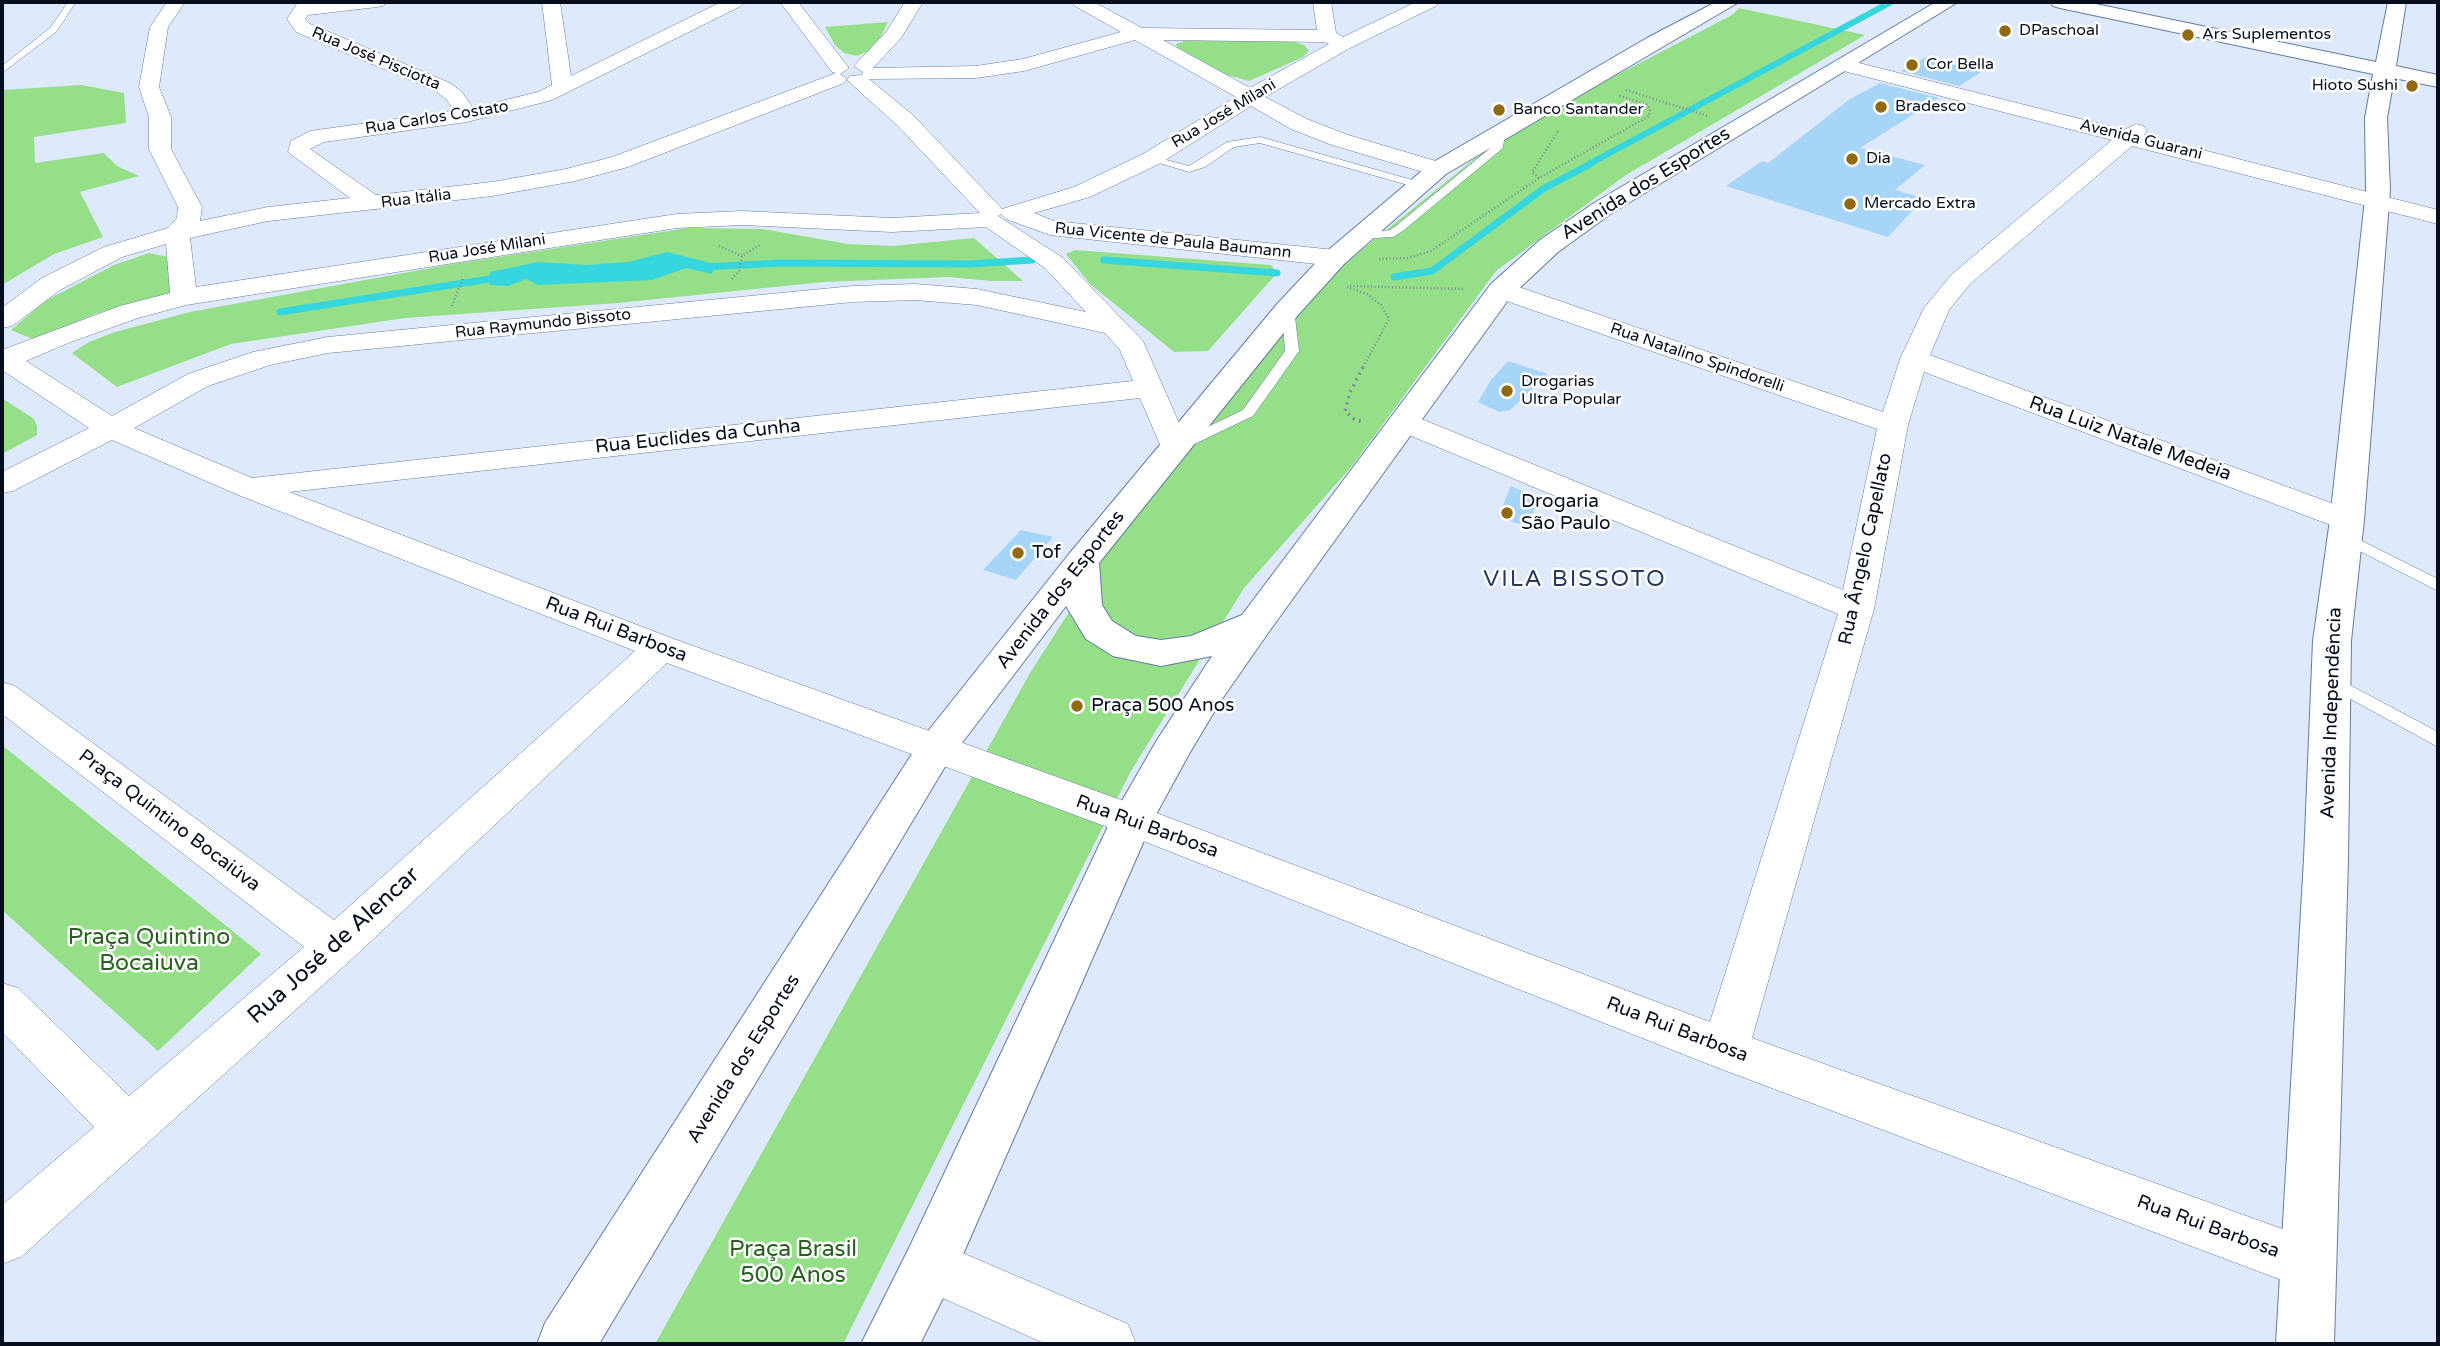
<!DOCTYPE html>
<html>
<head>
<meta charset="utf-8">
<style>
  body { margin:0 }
  #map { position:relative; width:2440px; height:1346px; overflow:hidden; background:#dee9fb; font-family:"Varela Round",sans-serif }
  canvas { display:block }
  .frame { position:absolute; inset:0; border:4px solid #060e1d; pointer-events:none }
</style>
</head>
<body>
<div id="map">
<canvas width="2440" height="1346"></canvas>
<div class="frame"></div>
</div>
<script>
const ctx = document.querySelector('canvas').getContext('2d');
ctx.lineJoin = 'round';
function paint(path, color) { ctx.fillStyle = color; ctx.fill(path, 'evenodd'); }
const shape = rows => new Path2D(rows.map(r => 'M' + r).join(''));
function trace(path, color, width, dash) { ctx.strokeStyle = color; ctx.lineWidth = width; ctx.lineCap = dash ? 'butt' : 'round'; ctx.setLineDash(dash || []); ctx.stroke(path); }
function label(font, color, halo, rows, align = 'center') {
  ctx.font = font + ' "Varela Round",sans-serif'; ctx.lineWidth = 5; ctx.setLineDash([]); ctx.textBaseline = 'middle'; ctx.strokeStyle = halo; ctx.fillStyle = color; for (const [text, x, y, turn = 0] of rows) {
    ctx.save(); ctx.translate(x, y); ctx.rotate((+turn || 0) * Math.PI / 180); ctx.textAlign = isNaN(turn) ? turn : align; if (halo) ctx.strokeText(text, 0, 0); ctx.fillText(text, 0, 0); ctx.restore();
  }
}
paint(shape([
  [1739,8,1865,35,1626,175,1496,271,1352,466,1244,588,1131,771,843,1344,655,1344,1030,673,1112,545,1236,378,1348,261,1509,131,1732,15],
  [888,22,880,38,868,51,857,56,844,53,835,45,825,27],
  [1188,40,1292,41,1304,45,1309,51,1303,57,1249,81,1227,75,1177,48,1176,44],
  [82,85,124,93,126,123,34,137,35,163,104,153,117,166,139,176,80,192,103,237,54,254,2,285,2,90],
  [688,228,763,229,848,244,892,246,974,238,1023,281,991,281,949,277,823,282,618,303,405,318,231,344,117,387,72,353,89,342,115,332,190,312,453,264],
  [1075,250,1271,265,1277,273,1208,351,1174,352,1090,284,1066,254],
  [149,253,168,257,170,294,95,314,35,340,11,330,45,301,114,265],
  [2,398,34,419,37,426,37,435,2,454],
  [2,745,261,954,158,1051,2,910]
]), '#95df88');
paint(shape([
  [667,252,715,264,712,274,686,268,652,280,538,285,526,279,508,286,490,285,490,272,538,262,586,265,628,262]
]), '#36d6df');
trace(shape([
  [1589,164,1891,2]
]), '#36d6df', 6);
trace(shape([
  [1104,260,1277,273],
  [703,267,781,263,970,264,1032,260],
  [1394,277,1432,271,1543,189,1592,163],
  [280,312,502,277]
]), '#36d6df', 7);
paint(shape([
  [1926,57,1981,72,1959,86,1901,71],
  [1880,83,1939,98,1860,148,1925,165,1895,190,1924,198,1888,237,1726,186,1762,161,1768,163,1850,99],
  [1508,361,1548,374,1510,410,1499,412,1478,402,1491,380],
  [1511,486,1540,499,1526,526,1498,517],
  [1021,530,1053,537,1016,580,983,570]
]), '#a7d5f8');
const lane = shape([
  [68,2,76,2,56,32,2,73,2,66,50,28,68,2],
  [1496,130,1505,132,1503,148,1404,230,1393,237,1355,239,1355,235,1390,230,1396,226,1494,145,1496,130],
  [1260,137,1423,183,1425,185,1415,187,1260,143,1234,147,1205,167,1189,172,1146,159,1151,156,1189,166,1227,142,1260,137],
  [1288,305,1294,309,1299,351,1253,416,1186,448,1176,448,1174,445,1176,442,1243,410,1285,351,1282,309,1288,305],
  [2344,532,2438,579,2438,591,2338,540,2336,537,2344,532],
  [2331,675,2438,732,2438,747,2325,685,2322,681,2331,675]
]);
const street = shape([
  [167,2,185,2,168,27,159,87,171,117,171,149,202,207,200,221,268,207,350,198,288,152,291,141,310,131,454,111,447,100,436,91,296,32,287,19,298,2,386,2,383,6,377,7,308,15,305,19,310,24,450,83,462,92,473,108,538,92,552,85,542,2,560,2,571,76,721,2,744,2,741,6,552,100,467,122,324,142,310,149,376,195,492,182,566,169,612,157,836,73,832,72,780,2,798,2,849,68,840,74,847,79,844,83,628,167,575,181,492,196,268,221,190,238,196,287,677,214,742,211,892,218,980,213,898,126,847,80,850,76,862,75,863,72,854,66,887,31,905,2,923,2,901,38,873,68,976,66,1023,59,1121,32,1075,6,1072,2,1094,2,1142,28,1317,30,1313,2,1331,2,1336,33,1343,37,1416,2,1439,2,1436,6,1350,48,1265,97,1307,119,1348,135,1446,164,1449,169,1446,174,1430,174,1332,145,1291,129,1251,106,1159,164,1090,197,1034,213,1054,221,1335,250,1344,253,1348,258,1344,263,1335,266,1050,235,1006,219,1001,214,998,216,1063,258,1143,341,1190,448,1186,454,1175,457,1164,454,1140,398,289,492,674,639,1146,809,1710,1022,1838,614,1392,428,1388,422,1392,416,1403,413,1414,416,1843,590,1877,429,1492,296,1488,290,1492,284,1501,282,1510,284,1883,412,1900,359,1924,308,1952,274,2112,140,1836,69,1833,65,1836,61,1843,59,2124,130,2136,124,2144,126,2147,131,2144,135,2438,210,2438,224,2132,146,1970,284,1949,310,1930,355,2358,513,2363,520,2358,527,2347,530,2336,527,1924,372,1908,425,1874,609,1752,1038,2327,1245,2335,1264,2327,1283,2308,1290,1708,1064,1118,831,667,663,352,959,21,1257,2,1264,2,1205,94,1127,2,1032,2,983,18,988,129,1096,304,947,2,714,2,682,15,686,334,920,635,651,236,494,112,440,13,491,2,493,2,472,89,428,2,370,2,350,120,306,170,293,166,244,122,257,60,290,12,326,2,328,2,308,42,278,104,247,168,228,177,218,178,207,149,149,149,117,139,87,150,27,167,2],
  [1135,40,1236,97,1143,154,1074,187,1002,209,914,116,869,79,976,78,1024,71,1135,40],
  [1163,40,1324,42,1329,44,1250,88,1163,40],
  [742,225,892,232,986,227,1045,268,1086,312,977,289,915,284,853,286,328,337,253,352,188,374,112,416,26,361,68,343,138,318,186,305,677,228,742,225],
  [915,300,977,305,1105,333,1120,350,1133,381,252,478,134,428,208,386,270,365,328,353,853,302,915,300],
  [930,1239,1128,1324,1136,1344,1046,1344,911,1284,903,1265,911,1246,930,1239]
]);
const secondary = shape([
  [2051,2,2086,2,2376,62,2388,2,2406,2,2396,66,2438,75,2438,87,2394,78,2387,118,2390,190,2364,520,2351,641,2348,859,2334,1344,2276,1344,2304,859,2313,641,2330,520,2366,190,2365,118,2373,74,2060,8,2053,6,2051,2]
]);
const primary = shape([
  [1716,2,1739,2,1446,174,1344,264,1298,315,1099,563,1102,605,1112,621,1136,636,1161,640,1191,636,1242,615,1491,284,1540,240,1594,203,1936,2,1958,2,1612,213,1558,252,1511,296,1268,633,1220,702,1189,754,1153,820,950,1284,920,1344,861,1344,910,1246,1111,820,1157,740,1212,656,1161,666,1113,656,1086,639,1066,606,949,760,599,1344,537,1344,545,1323,921,740,1069,554,1278,303,1326,252,1430,164,1647,38,1716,2]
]);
trace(lane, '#647ca4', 1);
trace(street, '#647ca4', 1);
trace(secondary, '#647ca4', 2);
trace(primary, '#647ca4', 2);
trace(shape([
  [1626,90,1708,116],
  [1539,178,1532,172,1558,131],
  [719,246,742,256],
  [1379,259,1408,258,1431,251,1539,178,1649,116,1650,109,1646,104,1617,95],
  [732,279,739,271,742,256,760,245],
  [1350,286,1464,289],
  [1347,287,1367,294,1381,305,1389,319,1362,369],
  [452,306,463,278]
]), '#838c9d', 2.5, [1, 2.5]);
trace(shape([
  [1363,367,1350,392,1345,411,1355,420,1364,422]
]), '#838c9d', 3.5, [2, 4.5]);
paint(lane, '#fff');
paint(street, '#fff');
paint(secondary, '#fff');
paint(primary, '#fff');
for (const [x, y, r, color] of [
  [2005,31,7,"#916910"],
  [2188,35,7,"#916910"],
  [1912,65,7,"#916910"],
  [2412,86,7,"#916910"],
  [1881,107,7,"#916910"],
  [1499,110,7,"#916910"],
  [1852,159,7,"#916910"],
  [1850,204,7,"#916910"],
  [1507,391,7,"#916910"],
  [1507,513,7,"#916910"],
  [1018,553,7,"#916910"],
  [1077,706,7,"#916910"]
]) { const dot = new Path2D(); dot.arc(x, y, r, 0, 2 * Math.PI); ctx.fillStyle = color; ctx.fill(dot); trace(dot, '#fff', 2.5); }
label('16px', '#060e1d', '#fff', [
  ["DPaschoal",2019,31],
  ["Ars Suplementos",2202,35],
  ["Cor Bella",1926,65],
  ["Hioto Sushi",2398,86,"right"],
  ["Bradesco",1895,107],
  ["Banco Santander",1513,110],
  ["Dia",1866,159],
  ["Mercado Extra",1864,204],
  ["Drogarias",1521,382],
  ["Ultra Popular",1521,400]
], 'left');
label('16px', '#060e1d', '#fff', [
  ["Rua José Pisciotta",376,59,23],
  ["Rua José Milani",1224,114,-31],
  ["Rua Carlos Costato",437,118,-9],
  ["Avenida Guarani",2141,140,14],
  ["Rua Itália",416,199,-7],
  ["Rua Vicente de Paula Baumann",1173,241,6],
  ["Rua José Milani",487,249,-9],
  ["Rua Raymundo Bissoto",543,324,-6],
  ["Rua Natalino Spindorelli",1697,358,19]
]);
label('19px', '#060e1d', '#fff', [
  ["Avenida dos Esportes",1646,184,-32],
  ["Rua Euclides da Cunha",698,437,-6],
  ["Rua Luiz Natale Medeia",2130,439,20],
  ["Rua Ângelo Capellato",1866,549,-78],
  ["Avenida dos Esportes",1061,590,-52],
  ["Rua Rui Barbosa",616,630,21],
  ["Avenida Independência",2332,713,-88],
  ["Praça Quintino Bocaiúva",169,821,37],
  ["Rua Rui Barbosa",1147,827,20],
  ["Rua Rui Barbosa",1677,1030,21],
  ["Avenida dos Esportes",744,1059,-58],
  ["Rua Rui Barbosa",2208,1227,20]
]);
label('19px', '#060e1d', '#fff', [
  ["Drogaria",1521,502],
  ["São Paulo",1521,524],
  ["Tof",1032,553],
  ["Praça 500 Anos",1091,706]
], 'left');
ctx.letterSpacing = '2px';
label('23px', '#263a5e', '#fff', [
  ["VILA BISSOTO",1575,580]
]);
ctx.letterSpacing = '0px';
label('23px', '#296020', '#fff', [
  ["Praça Quintino",149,938],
  ["Bocaiuva",149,964],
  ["Praça Brasil",793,1250],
  ["500 Anos",793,1276]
]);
label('23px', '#060e1d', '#fff', [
  ["Rua José de Alencar",334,946,-42]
]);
</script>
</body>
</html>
